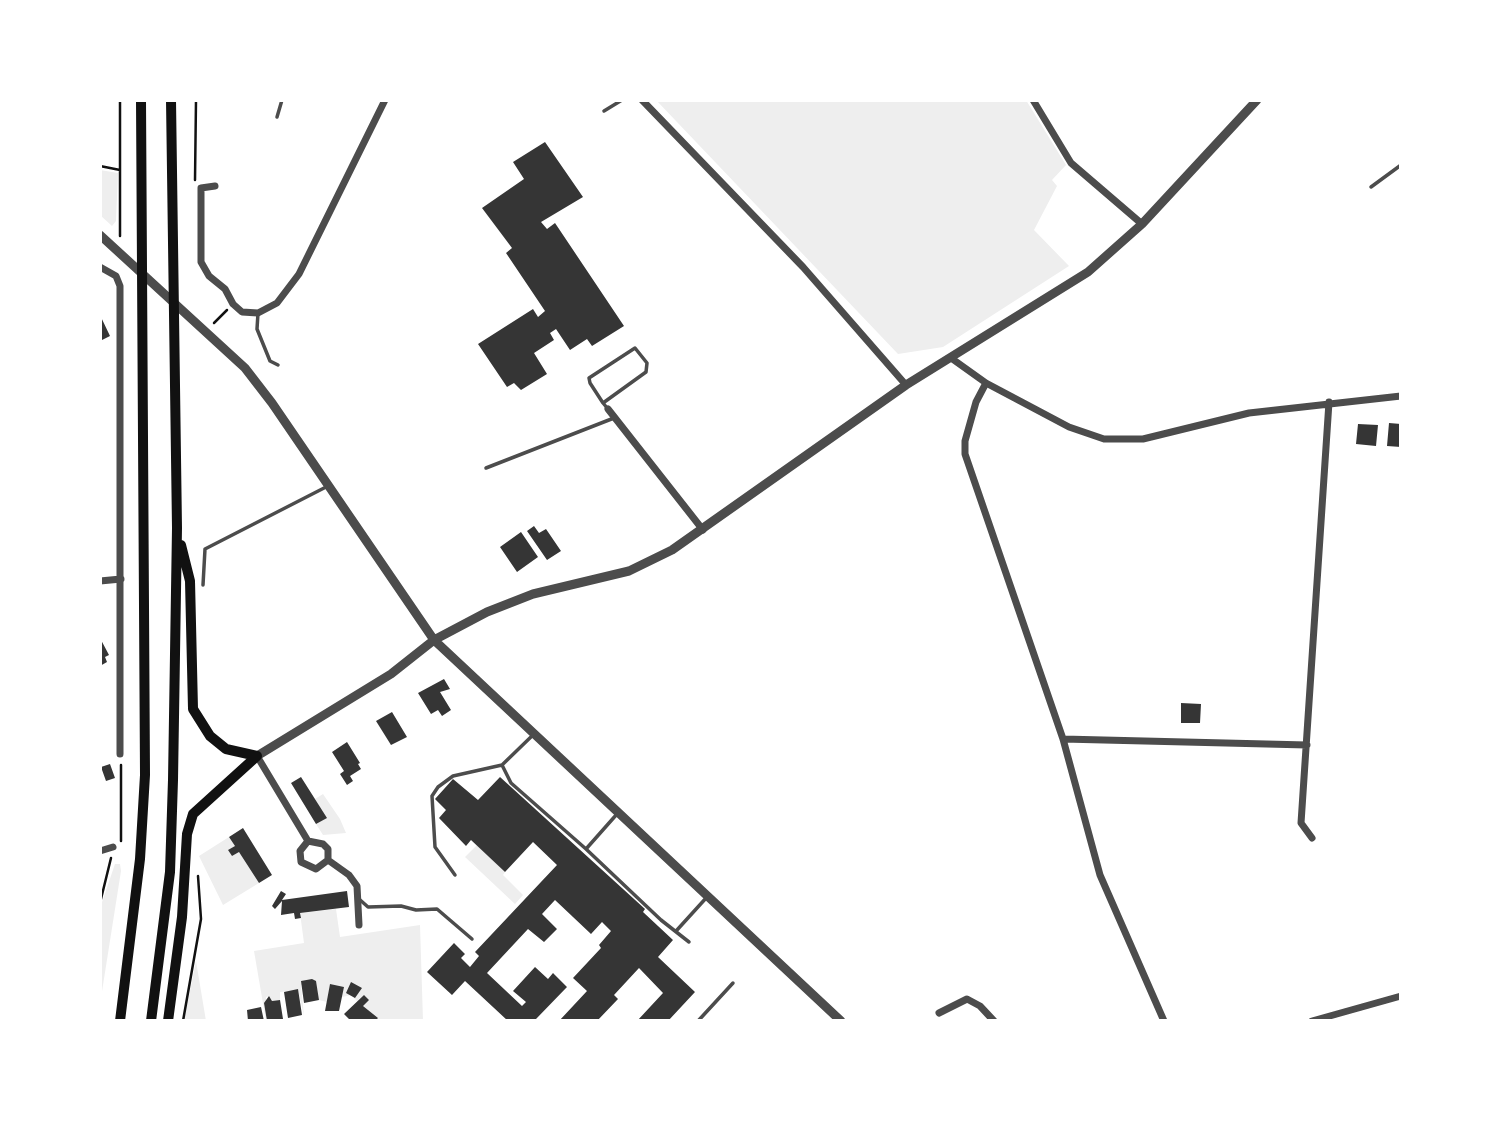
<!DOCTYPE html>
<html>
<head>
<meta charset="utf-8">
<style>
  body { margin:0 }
  #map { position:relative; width:1501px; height:1121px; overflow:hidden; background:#fff; font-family:Barlow,sans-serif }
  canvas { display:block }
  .frame { position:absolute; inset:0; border:102px solid #fff; pointer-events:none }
</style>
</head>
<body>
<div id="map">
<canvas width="1501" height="1121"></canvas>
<div class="frame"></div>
</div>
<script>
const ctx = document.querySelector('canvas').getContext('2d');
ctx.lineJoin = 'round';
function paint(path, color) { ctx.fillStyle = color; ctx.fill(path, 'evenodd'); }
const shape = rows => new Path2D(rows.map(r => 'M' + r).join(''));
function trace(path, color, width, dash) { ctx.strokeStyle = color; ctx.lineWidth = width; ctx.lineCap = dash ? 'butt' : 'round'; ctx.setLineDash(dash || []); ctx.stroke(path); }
paint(shape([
  [656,100,1026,100,1066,165,1052,180,1057,186,1034,230,1069,266,943,347,898,354],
  [100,170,118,173,116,221,112,226,100,215],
  [323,794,340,819,346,833,323,835,316,824,326,818,315,799],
  [229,837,235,846,228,850,232,856,239,852,259,883,223,905,199,856],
  [477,845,505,872,503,875,523,895,515,904,465,857],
  [115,864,120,864,121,871,100,1004,100,908],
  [336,909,340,937,420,925,423,1021,375,1021,377,1018,363,1006,368,1000,364,995,357,1001,351,995,342,997,344,987,330,984,327,1002,319,1000,316,982,301,985,304,1016,298,990,280,992,280,1000,272,1001,269,996,266,997,266,1021,254,951,304,943,300,913],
  [196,961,206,1021,184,1021]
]), '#eee');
paint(shape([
  [545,142,583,197,541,222,547,229,555,223,624,326,592,346,587,339,570,350,556,329,550,333,554,340,534,353,547,374,521,390,514,383,507,387,478,344,533,309,538,317,545,311,506,253,512,248,482,208,524,179,513,162],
  [100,315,110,336,100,341],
  [1389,423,1401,424,1401,447,1387,446],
  [1358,424,1378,425,1376,446,1356,444],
  [534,526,539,533,546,529,561,551,547,560,527,531],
  [521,532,538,557,517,572,500,547],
  [100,638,109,655,105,657,107,662,100,666],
  [444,679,450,689,440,692,451,710,442,716,438,710,431,714,418,693],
  [1181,703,1201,704,1200,723,1181,723],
  [392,712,407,737,391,745,376,721],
  [347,742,360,763,358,764,361,769,350,776,353,781,347,785,340,774,344,771,332,752],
  [110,764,115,778,106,781,101,767],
  [301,777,327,818,316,824,291,783],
  [500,777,645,909,643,912,673,940,658,957,695,992,668,1021,637,1021,663,993,639,968,614,995,618,999,597,1021,559,1021,587,991,573,978,601,948,599,945,611,931,602,922,591,934,555,900,542,914,557,929,544,942,528,929,487,973,522,1006,526,1002,513,991,535,967,548,979,553,973,567,987,536,1019,538,1021,508,1021,465,981,452,995,427,972,454,943,465,954,461,958,470,967,479,956,475,952,557,865,533,842,505,872,471,840,466,846,439,818,446,810,435,799,453,779,478,800],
  [243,828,272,875,259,883,239,852,232,856,228,850,235,846,229,837],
  [281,891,286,894,282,900,347,891,349,907,300,913,301,918,295,919,294,913,281,915,282,901,275,909,272,906],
  [312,979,316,981,319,1000,304,1003,301,981],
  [351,982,362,988,355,998,346,993],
  [330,984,344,987,339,1011,325,1011],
  [298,989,302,1015,288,1018,284,992],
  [364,995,369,1000,363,1006,378,1018,375,1021,351,1021,344,1014],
  [269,996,272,1001,280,1000,283,1019,267,1021,264,1003],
  [261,1007,264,1021,248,1021,247,1010]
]), '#353535');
trace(shape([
  [100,166,120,170],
  [195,180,196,100],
  [120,236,120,100],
  [214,323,227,310],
  [121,841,121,765],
  [100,903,111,858],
  [183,1021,201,919,198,876]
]), '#111', 2.5);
trace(shape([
  [604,111,622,100],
  [277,117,282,100],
  [1371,187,1401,165],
  [258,313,257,329,270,361,278,365],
  [603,403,646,372,647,363,635,348,589,378,590,383,603,403,608,409],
  [486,468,614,418],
  [203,585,205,549,326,487],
  [534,734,502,765,511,783,586,849],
  [617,814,586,849,661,920,689,942],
  [455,875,435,847,432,796,438,787,453,776,502,765],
  [359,899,368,907,401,906,416,910,437,909,472,939],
  [677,930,707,897],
  [698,1021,733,983]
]), '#4c4c4c', 3.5);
trace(shape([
  [642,100,803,267,906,385],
  [1033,100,1071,163,1142,224],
  [215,186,201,188,201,262,209,276,225,289,233,304,242,312,258,313,277,303,299,274,385,100],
  [100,267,116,276,120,286,120,754],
  [951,358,986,383,1069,427,1104,439,1143,439,1249,413,1401,396],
  [986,383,976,402,965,441,965,454,1063,739,1100,875,1164,1021],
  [608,409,703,530],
  [100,581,121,579],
  [1063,739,1307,745],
  [257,756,308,841],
  [1312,838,1301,823,1329,402],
  [308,841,300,851,301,862,316,869,328,860],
  [308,841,323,844,328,849,328,860],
  [100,851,113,847],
  [328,860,349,875,357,886,359,925],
  [939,1013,967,999,980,1006,994,1021],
  [1312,1021,1401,996]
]), '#4c4c4c', 7);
trace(shape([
  [100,235,245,368,272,403,434,640,841,1021],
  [257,756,391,674,434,640,487,612,533,594,629,571,672,550,906,385,1088,272,1142,224,1257,100]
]), '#4c4c4c', 9);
trace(shape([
  [181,545,190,581,193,709,210,736,226,749,257,756],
  [120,1021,140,859,145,775,141,100],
  [151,1021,170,872,173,780,177,528,171,100],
  [168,1021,182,917,187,834,193,814,257,756]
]), '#111', 10);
</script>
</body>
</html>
